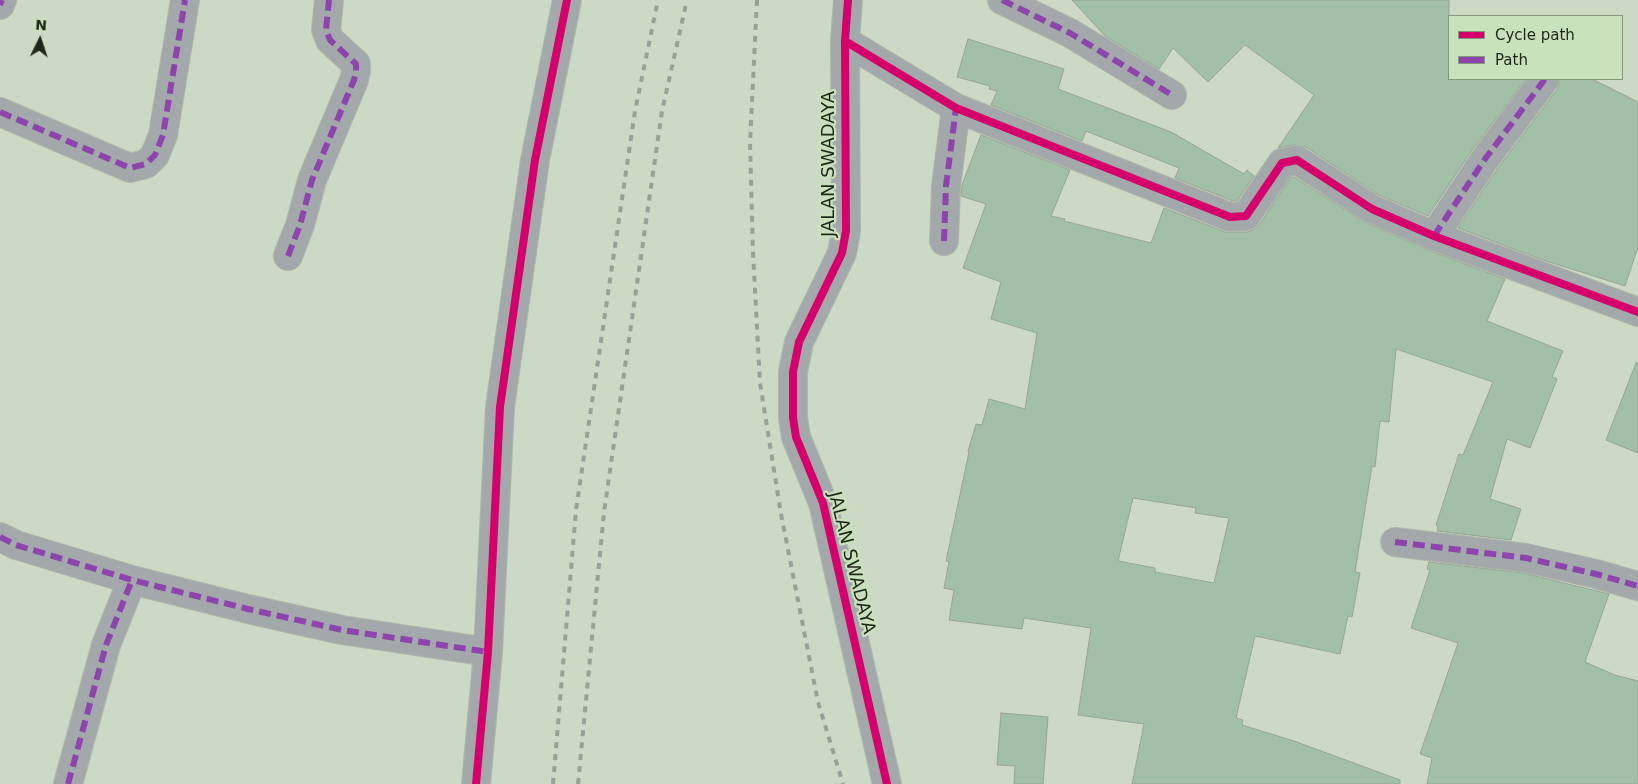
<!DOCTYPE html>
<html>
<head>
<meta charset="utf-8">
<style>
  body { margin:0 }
  #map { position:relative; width:1638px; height:784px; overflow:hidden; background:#ccd9c5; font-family:"DejaVu Sans",sans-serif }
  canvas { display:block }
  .legend { position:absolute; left:1448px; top:15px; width:175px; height:65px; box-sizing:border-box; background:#c9e1bd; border:1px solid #85977b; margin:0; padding:6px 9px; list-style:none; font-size:15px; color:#1e2719 }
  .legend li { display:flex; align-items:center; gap:10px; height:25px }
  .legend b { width:25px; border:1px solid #85977b }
  .north { position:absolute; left:15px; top:15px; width:50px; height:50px; -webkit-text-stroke:4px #c9e1bd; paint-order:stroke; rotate:4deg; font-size:14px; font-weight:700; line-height:20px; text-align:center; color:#1e2719 }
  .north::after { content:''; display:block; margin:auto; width:18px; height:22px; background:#1e2719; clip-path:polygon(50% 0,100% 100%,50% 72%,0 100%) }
</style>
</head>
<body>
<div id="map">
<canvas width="1638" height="784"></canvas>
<ul class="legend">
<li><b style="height:6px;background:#d6006c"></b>Cycle path</li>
<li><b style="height:6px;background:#8e44ad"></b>Path</li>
</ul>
<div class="north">N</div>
</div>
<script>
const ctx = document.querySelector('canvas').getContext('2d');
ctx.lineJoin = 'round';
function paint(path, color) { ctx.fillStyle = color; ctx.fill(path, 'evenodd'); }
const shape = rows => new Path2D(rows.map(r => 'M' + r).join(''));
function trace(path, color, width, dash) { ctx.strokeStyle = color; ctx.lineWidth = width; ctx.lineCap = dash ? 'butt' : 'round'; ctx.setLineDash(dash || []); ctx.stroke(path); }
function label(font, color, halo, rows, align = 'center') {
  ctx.font = font + ' "DejaVu Sans",sans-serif'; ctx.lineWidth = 4.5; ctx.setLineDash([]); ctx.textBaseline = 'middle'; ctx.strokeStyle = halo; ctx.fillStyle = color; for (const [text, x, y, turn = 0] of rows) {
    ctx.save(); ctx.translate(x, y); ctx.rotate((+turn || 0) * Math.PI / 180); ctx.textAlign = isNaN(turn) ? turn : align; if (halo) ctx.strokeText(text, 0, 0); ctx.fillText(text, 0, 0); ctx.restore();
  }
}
const building = shape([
  [1072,0,1449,0,1449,79,1526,79,1472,150,1428,216,1379,195,1306,147,1294,145,1278,148,1314,95,1245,45,1208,82,1173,48,1159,69,1105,36,1072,0],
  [968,39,1064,69,1058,89,1171,132,1244,174,1247,170,1254,176,1237,201,1233,201,1175,178,1179,168,1086,131,1082,141,991,105,997,91,989,89,990,86,957,77,968,39],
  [1560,79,1592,79,1638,102,1638,247,1625,286,1543,260,1458,228,1498,168,1558,88,1560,79],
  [981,135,1070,170,1051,216,1065,219,1064,221,1151,243,1164,208,1225,232,1247,232,1253,230,1259,225,1291,177,1294,177,1366,223,1428,250,1505,279,1487,321,1563,351,1552,377,1557,379,1530,448,1507,439,1490,499,1521,509,1511,540,1437,531,1438,526,1436,525,1459,454,1463,455,1493,382,1396,349,1389,422,1380,421,1375,467,1372,466,1355,572,1360,573,1352,617,1348,616,1340,654,1255,636,1236,718,1243,720,1242,725,1294,741,1400,780,1400,784,1132,784,1144,724,1078,715,1091,628,1024,618,1022,629,949,620,954,590,944,588,949,562,946,561,969,452,968,451,976,424,982,425,989,399,1025,409,1037,333,991,319,1001,282,963,268,986,204,961,196,962,185,981,135],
  [1133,498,1196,508,1195,513,1229,518,1214,583,1155,572,1155,568,1118,561,1133,498],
  [1636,363,1638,363,1638,453,1606,440,1636,363],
  [1429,562,1523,573,1609,594,1585,662,1615,675,1638,681,1638,784,1427,784,1432,758,1420,754,1458,643,1411,628,1430,570,1427,569,1429,562],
  [1001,713,1048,717,1043,784,1014,784,1015,766,997,765,1001,713]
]);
paint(building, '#a2bfa8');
trace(building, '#97a496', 1);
const minor = shape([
  [848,0,845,41,846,231,842,253,799,342,793,372,793,418,796,437,823,503,887,784],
  [1002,0,1070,33,1172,95],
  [0,5,2,0],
  [845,41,956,108,1230,217,1246,216,1282,163,1297,160,1372,209,1434,236,1638,312],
  [0,112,130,168,146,164,155,155,163,135,185,0],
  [1434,236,1485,159,1545,79],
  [944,241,946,186,956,108],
  [288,256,300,225,312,180,354,80,356,71,356,64,330,40,326,30,329,0],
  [0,537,16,545,132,580,248,609,342,630,488,652],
  [1395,542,1526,558,1596,574,1638,586],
  [68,784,106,645,132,580],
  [476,784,488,652,500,407,535,160,567,0]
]);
trace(minor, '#aeb7a8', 30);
trace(minor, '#a3a9ab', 28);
trace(shape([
  [757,0,750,143,753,253,760,383,781,514,818,702,843,784],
  [553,784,576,510,635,111,658,0],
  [578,784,604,512,662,111,687,0]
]), '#99a098', 4, [6, 6]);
trace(shape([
  [1002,0,1070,33,1172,95],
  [0,5,2,0],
  [0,112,130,168,146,164,155,155,163,135,185,0],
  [1434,236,1485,159,1545,79],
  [944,241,946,186,956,108],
  [288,256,300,225,312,180,354,80,356,71,356,64,330,40,326,30,329,0],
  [0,537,16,545,132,580,248,609,342,630,488,652],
  [1395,542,1526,558,1596,574,1638,586],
  [68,784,106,645,132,580]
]), '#8e44ad', 6, [12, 6]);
trace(shape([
  [848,0,845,41,846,231,842,253,799,342,793,372,793,418,796,437,823,503,887,784],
  [845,41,956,108,1230,217,1246,216,1282,163,1297,160,1372,209,1434,236,1638,312],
  [476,784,488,652,500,407,535,160,567,0]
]), '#d6006c', 8);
label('18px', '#1e2719', '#c9e1bd', [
  ["JALAN SWADAYA",829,164,-90],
  ["JALAN SWADAYA",851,563,76]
]);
</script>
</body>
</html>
